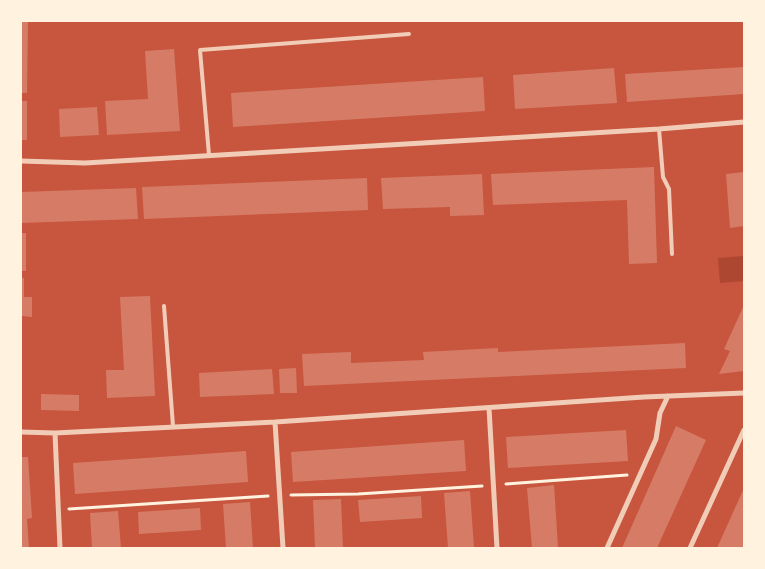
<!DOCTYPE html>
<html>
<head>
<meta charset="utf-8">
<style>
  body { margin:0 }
  #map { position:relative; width:765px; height:569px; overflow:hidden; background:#c8553d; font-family:"Asap Condensed",sans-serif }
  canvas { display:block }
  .frame { position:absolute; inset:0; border:22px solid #fff3e0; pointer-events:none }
</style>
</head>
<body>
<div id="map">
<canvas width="765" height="569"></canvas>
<div class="frame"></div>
</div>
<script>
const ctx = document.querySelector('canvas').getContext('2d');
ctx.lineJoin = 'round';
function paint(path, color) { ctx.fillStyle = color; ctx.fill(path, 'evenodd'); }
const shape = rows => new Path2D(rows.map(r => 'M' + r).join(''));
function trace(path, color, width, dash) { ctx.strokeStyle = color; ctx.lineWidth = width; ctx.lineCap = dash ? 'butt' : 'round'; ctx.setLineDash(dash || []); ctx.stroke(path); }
paint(shape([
  [744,256,744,281,720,283,718,258]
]), '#ae4732');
paint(shape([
  [21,21,28,21,27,93,21,93],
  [174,49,180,131,107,135,105,101,148,99,145,51],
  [744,67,744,94,627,102,625,74],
  [614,68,617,103,515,109,513,75],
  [483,77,485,111,233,127,231,93],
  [21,101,27,101,27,140,21,140],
  [97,107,99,135,60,137,59,109],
  [654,167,657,263,629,264,627,200,493,205,491,174],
  [744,172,744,226,730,228,726,174],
  [482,174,484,215,450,216,450,207,383,209,381,178],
  [367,178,368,210,144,219,142,187],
  [136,188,138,219,21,223,21,192],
  [21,233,26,233,26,271,21,271],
  [21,278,24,278,24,297,32,297,32,317,21,316],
  [150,296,155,396,107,398,106,370,124,370,120,297],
  [744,305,744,371,719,374,730,351,724,349],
  [685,343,686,368,304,386,302,354,351,352,351,363,424,360,423,352,498,348,498,352],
  [296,368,297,393,280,393,279,369],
  [272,369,274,394,200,397,199,373],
  [41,394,79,395,79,411,41,410],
  [676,426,706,440,657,548,622,548],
  [626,430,628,461,508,468,506,437],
  [464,440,466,471,293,482,291,452],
  [246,451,248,482,75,494,73,463],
  [21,457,28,457,32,518,27,519,29,548,21,548],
  [554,485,558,547,532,548,527,488],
  [744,488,744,548,717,548],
  [470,491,474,548,448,548,444,493],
  [421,496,422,518,360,522,358,500],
  [341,499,343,548,315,548,313,500],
  [250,502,253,548,226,548,223,504],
  [200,508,201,530,139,534,138,512],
  [118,511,121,548,92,548,90,513]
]), '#d67c66');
trace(shape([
  [506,484,627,475],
  [291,495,358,494,482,486],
  [69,509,268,496]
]), '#fff3e0', 3);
trace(shape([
  [659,129,663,177,669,189,672,254],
  [209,155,200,50,409,34],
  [164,306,173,426]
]), '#f1ccb7', 4);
trace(shape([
  [21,161,85,163,659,129,744,122],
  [489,408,497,548],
  [275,422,283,548],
  [21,432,55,433,275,422,644,397,744,393],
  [55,433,60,548],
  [607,548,656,439,660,413,668,396],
  [690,548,744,430]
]), '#f1ccb7', 5);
</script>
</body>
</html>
